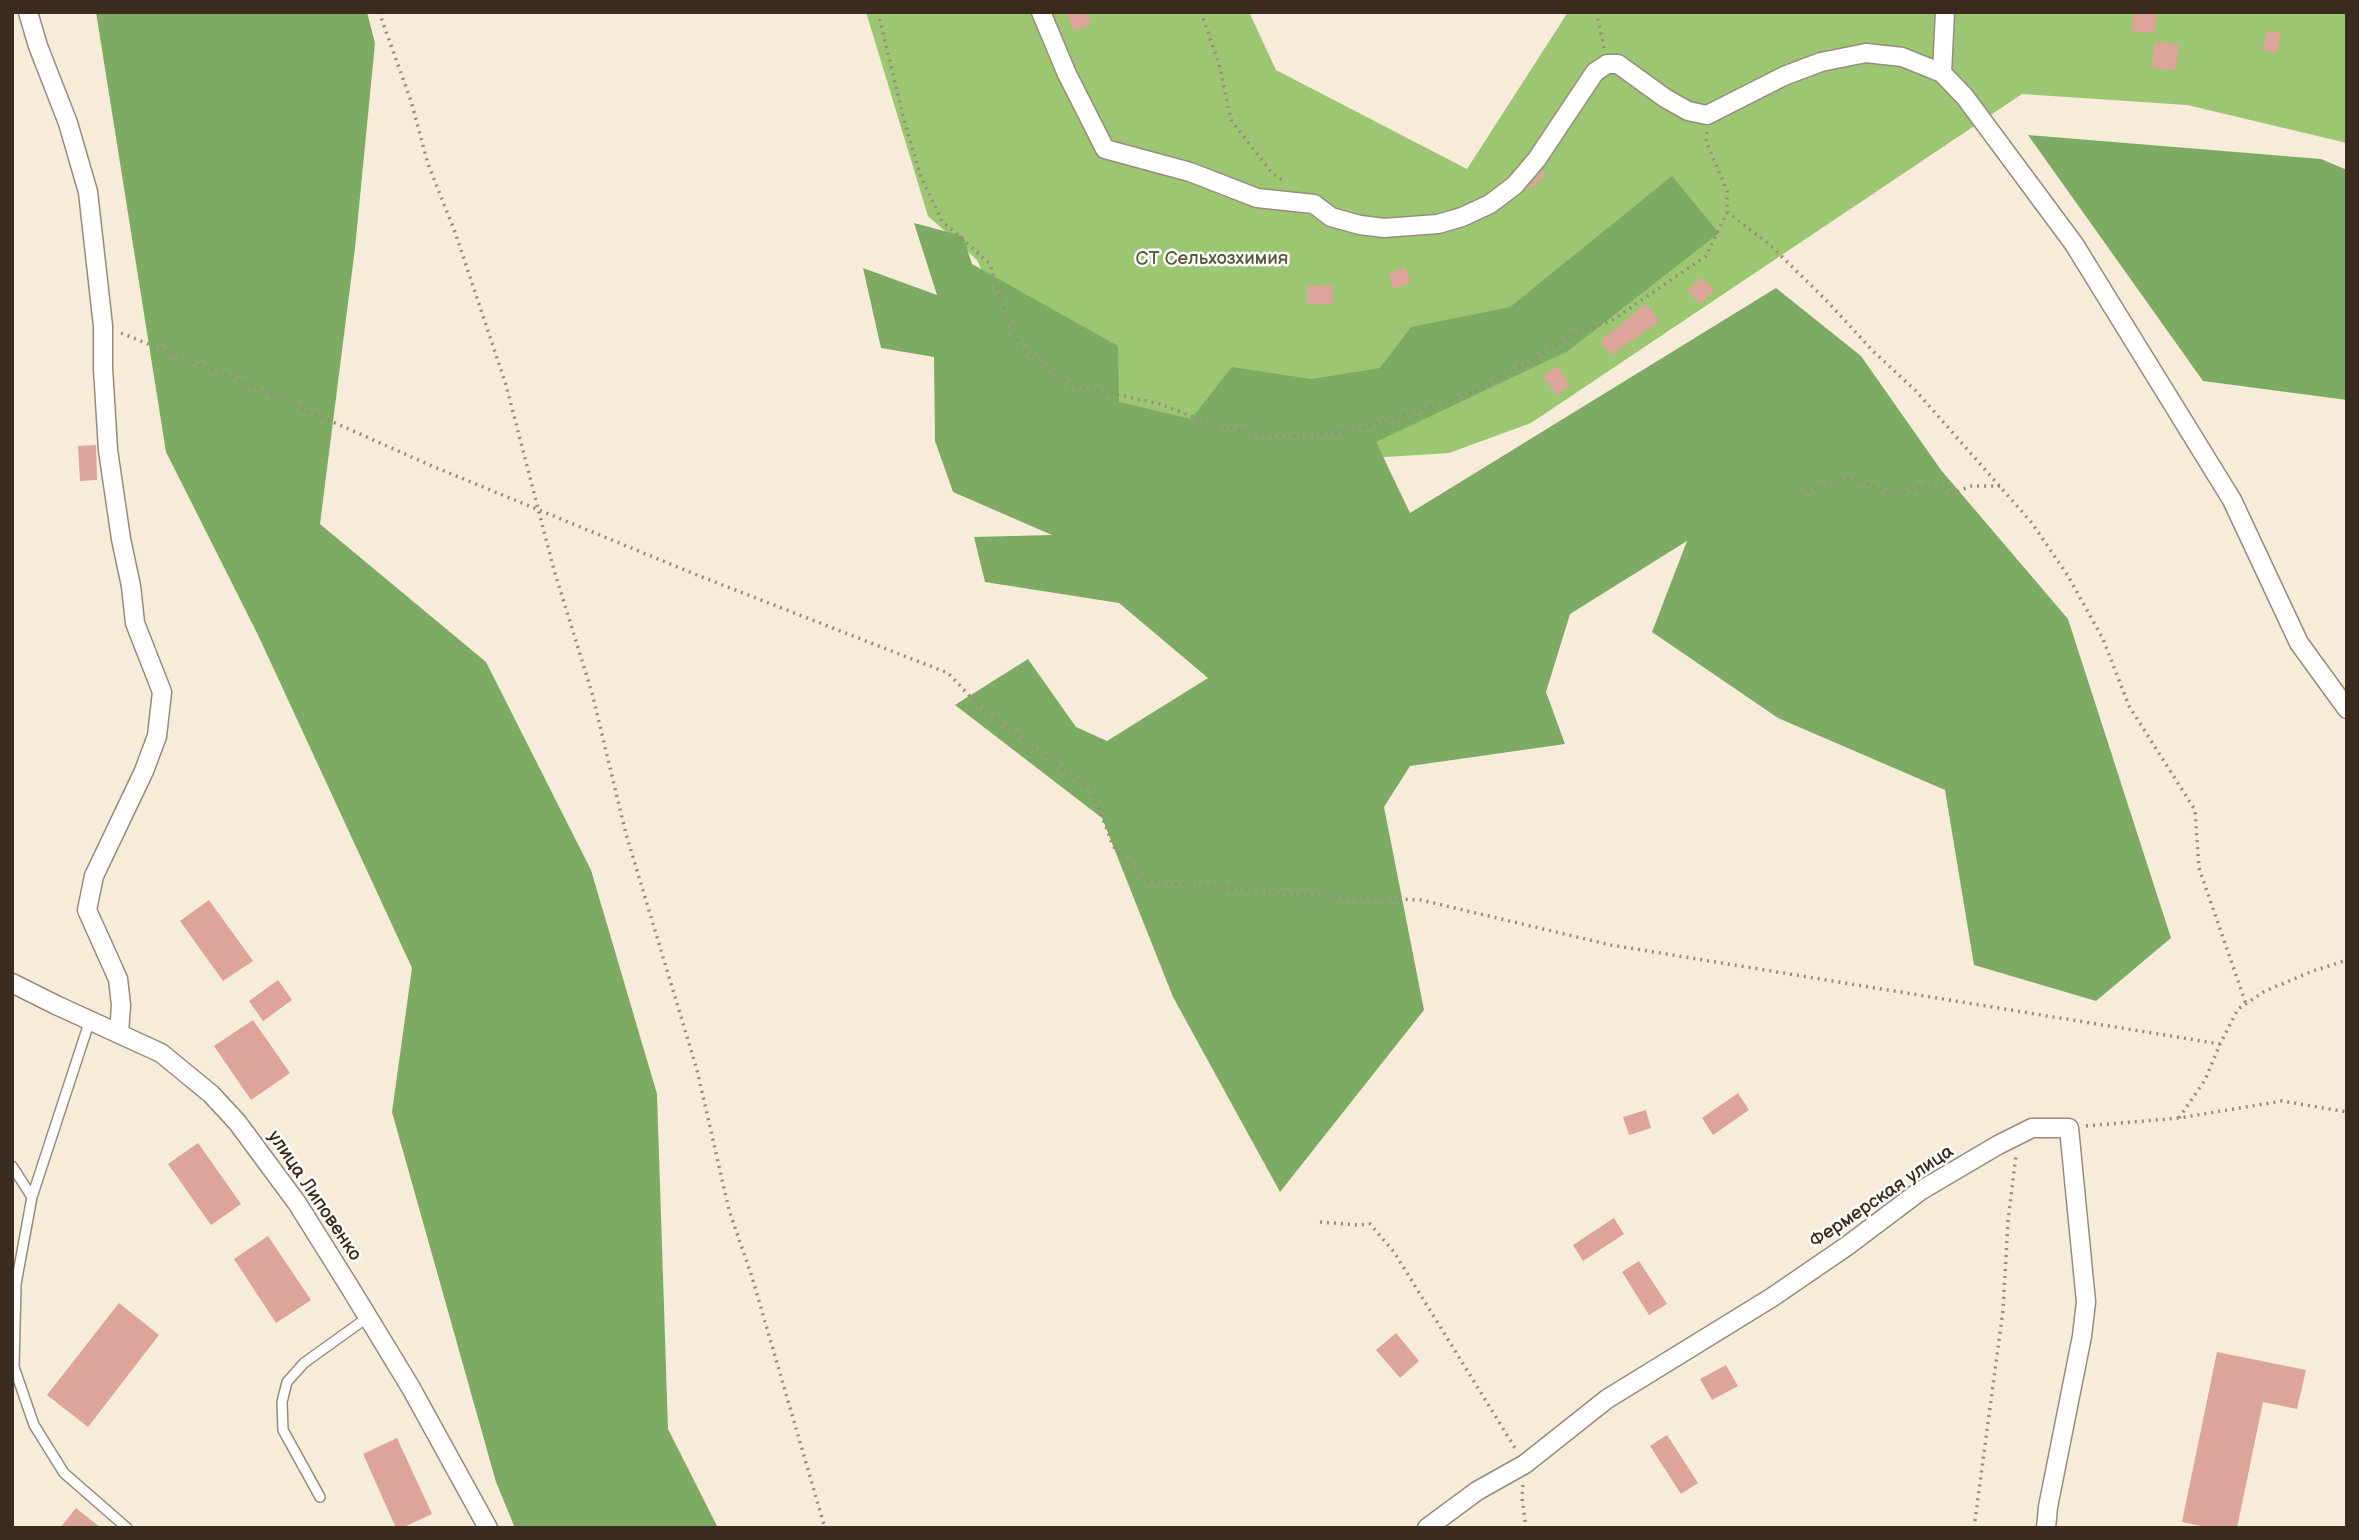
<!DOCTYPE html>
<html>
<head>
<meta charset="utf-8">
<style>
  body { margin:0 }
  #map { position:relative; width:2359px; height:1540px; overflow:hidden; background:#f6ecd9; font-family:"Balsamiq Sans",sans-serif }
  canvas { display:block }
  .frame { position:absolute; inset:0; border:14px solid #3b2a1e; pointer-events:none }
</style>
</head>
<body>
<div id="map">
<canvas width="2359" height="1540"></canvas>
<div class="frame"></div>
</div>
<script>
const ctx = document.querySelector('canvas').getContext('2d');
ctx.lineJoin = 'round';
function paint(path, color) { ctx.fillStyle = color; ctx.fill(path, 'evenodd'); }
const shape = rows => new Path2D(rows.map(r => 'M' + r).join(''));
function trace(path, color, width, dash) { ctx.strokeStyle = color; ctx.lineWidth = width; ctx.lineCap = dash ? 'butt' : 'round'; ctx.setLineDash(dash || []); ctx.stroke(path); }
function label(font, color, halo, rows, align = 'center') {
  ctx.font = font + ' "Balsamiq Sans",sans-serif'; ctx.lineWidth = 5; ctx.setLineDash([]); ctx.textBaseline = 'middle'; ctx.strokeStyle = halo; ctx.fillStyle = color; for (const [text, x, y, turn = 0] of rows) {
    ctx.save(); ctx.translate(x, y); ctx.rotate((+turn || 0) * Math.PI / 180); ctx.textAlign = isNaN(turn) ? turn : align; if (halo) ctx.strokeText(text, 0, 0); ctx.fillText(text, 0, 0); ctx.restore();
  }
}
paint(shape([
  [866,12,1249,12,1276,70,1467,169,1568,12,2347,12,2347,143,2187,105,2022,94,1531,423,1449,453,1308,462,1145,460,996,301,977,260,928,216]
]), '#9dc672');
paint(shape([
  [96,12,367,12,375,43,355,248,320,524,486,662,591,870,657,1094,668,1429,718,1528,515,1528,496,1482,392,1112,412,968,258,635,166,452],
  [2028,135,2321,159,2347,170,2347,400,2203,381],
  [1672,176,1719,233,1568,351,1376,442,1410,513,1776,288,1861,356,1941,470,2068,619,2171,938,2096,1001,1974,965,1945,790,1778,718,1652,632,1687,541,1570,614,1546,692,1565,744,1410,766,1384,807,1424,1010,1280,1192,1173,997,1102,818,955,705,1028,659,1076,727,1107,741,1208,678,1119,603,985,582,974,537,1052,535,953,492,935,441,934,357,881,348,863,268,937,295,914,223,963,236,972,264,1118,346,1119,402,1191,419,1232,367,1311,379,1380,368,1411,327,1510,307]
]), '#7eab64');
paint(shape([
  [1066,12,1086,12,1091,24,1074,31],
  [2133,12,2157,12,2154,33,2131,31],
  [2267,31,2281,33,2277,53,2262,50],
  [2154,42,2178,44,2176,70,2152,68],
  [1542,171,1546,175,1530,190,1528,188],
  [1405,267,1411,282,1394,289,1388,274],
  [1701,277,1714,290,1700,304,1687,291],
  [1332,285,1333,304,1307,304,1307,286],
  [1646,304,1659,321,1611,355,1600,341],
  [1557,366,1570,385,1556,395,1543,376],
  [96,445,97,480,80,481,78,446],
  [209,900,253,961,223,981,180,921],
  [278,980,292,1000,263,1021,249,1001],
  [253,1020,290,1073,251,1100,214,1046],
  [1738,1093,1749,1110,1713,1135,1702,1118],
  [1646,1110,1651,1128,1629,1135,1623,1117],
  [198,1143,241,1204,211,1225,168,1164],
  [1614,1218,1624,1234,1583,1261,1573,1245],
  [268,1236,311,1300,276,1323,234,1259],
  [1639,1261,1667,1304,1649,1315,1622,1272],
  [119,1303,159,1335,88,1427,47,1395],
  [1396,1333,1419,1361,1400,1378,1376,1350],
  [2217,1352,2306,1370,2297,1409,2263,1402,2237,1528,2210,1528,2182,1522],
  [1726,1365,1738,1386,1712,1400,1700,1379],
  [1667,1435,1698,1483,1681,1494,1650,1446],
  [397,1438,432,1514,402,1528,396,1528,363,1454],
  [76,1508,101,1528,60,1528]
]), '#dda49a');
const lane = shape([
  [12,1166,32,1197],
  [16,1284,14,1367,34,1425,64,1473,127,1528],
  [13,1289,16,1284,32,1197,90,1020],
  [320,1497,283,1430,282,1402,287,1382,304,1363,368,1317]
]);
const street = shape([
  [28,12,38,46,68,123,88,192,103,326,103,368,108,450,121,539,131,586,135,623,162,692,157,736,144,771,94,876,87,910,118,979,121,1005,119,1033],
  [1041,12,1067,74,1105,149,1190,172,1257,198,1314,204,1331,217,1360,225,1384,228,1438,224,1462,217,1490,204,1515,185,1537,159,1595,72,1607,64,1618,64,1665,98,1688,111,1707,115,1784,76,1821,62,1866,53,1902,57,1942,73,1965,97,2074,244,2232,500,2299,643,2347,709],
  [1942,73,1945,12],
  [12,983,56,1005,161,1053,211,1094,237,1122,297,1203,349,1286,411,1388,488,1528],
  [1427,1528,1477,1491,1525,1464,1607,1399,1771,1298,1847,1246,1920,1191,1998,1145,2032,1128,2069,1128,2086,1302,2082,1336,2048,1507,2046,1528]
]);
trace(lane, '#988b7c', 12);
trace(street, '#988b7c', 21);
trace(shape([
  [379,12,411,101,428,164,455,232,506,385,554,570,592,693,626,834,697,1070,729,1210,752,1277,825,1528],
  [878,12,905,124,921,177,942,221,990,264,1002,305,1020,347,1069,384,1160,404,1222,428,1287,437,1352,431,1437,405,1484,387,1575,335,1614,319,1706,256,1727,212,1727,191,1706,141,1707,131],
  [1201,12,1219,64,1231,120,1271,172,1285,182],
  [1600,12,1598,20,1604,48],
  [1727,212,1768,243,1825,299,1874,352,1916,391,2032,523,2068,576,2103,639,2129,706,2195,810,2199,868,2246,1004],
  [121,333,245,383,432,466,697,575,948,673,983,710,1092,790,1113,846,1145,881,1305,895,1421,900,1611,945,2220,1044],
  [1801,494,1838,479,1854,478,1897,497,1913,488,1939,485,1954,493,1971,486,2000,486],
  [2179,1118,2205,1080,2220,1044,2238,1009,2265,991,2313,971,2347,960],
  [2086,1126,2179,1118,2282,1101,2347,1112],
  [1320,1222,1358,1225,1370,1224,1394,1252,1515,1448],
  [1523,1485,1522,1498,1526,1528],
  [1974,1528,2003,1310,2008,1221,2016,1155]
]), '#988b7c', 3.5, [2, 5]);
trace(lane, '#fff', 9);
trace(street, '#fff', 18);
label('19px', '#585937', '#fff', [
  ["СТ Сельхозхимия",1212,259]
]);
label('19px', '#3b2a1e', '#fff', [
  ["улица Липовенко",314,1196,56],
  ["Фермерская улица",1882,1197,-34]
]);
</script>
</body>
</html>
